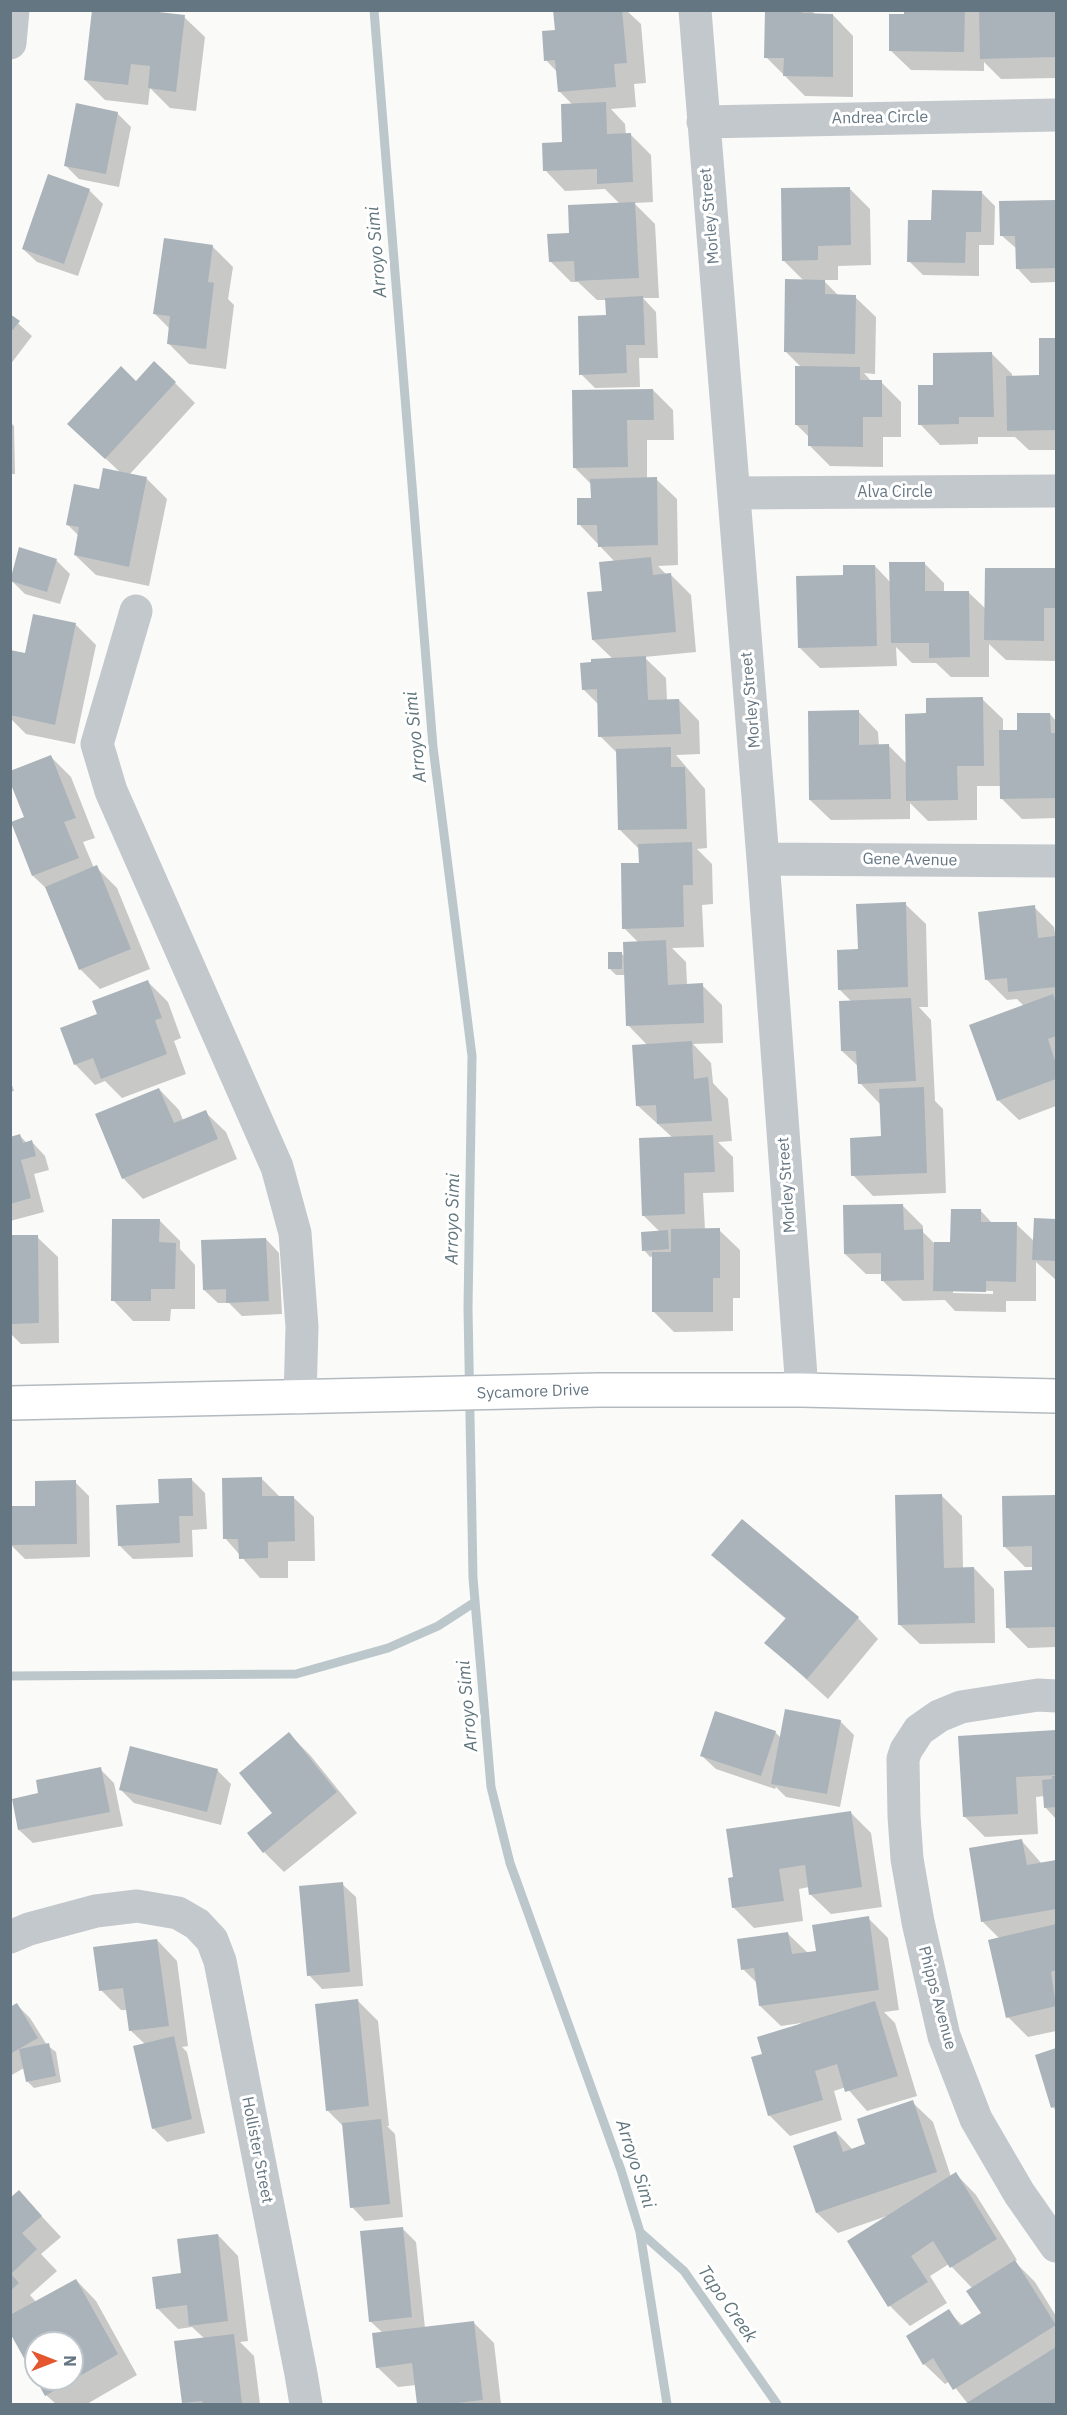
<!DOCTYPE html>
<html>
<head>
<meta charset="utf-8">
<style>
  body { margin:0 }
  #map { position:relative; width:1067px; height:2415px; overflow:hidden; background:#fafaf8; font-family:"IBM Plex Sans",sans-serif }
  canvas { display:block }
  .frame { position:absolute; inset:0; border:12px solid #657683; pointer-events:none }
  .north { position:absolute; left:24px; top:2331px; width:60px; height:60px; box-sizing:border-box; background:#fff; border:2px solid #c1c8cd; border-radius:50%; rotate:90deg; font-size:16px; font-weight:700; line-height:24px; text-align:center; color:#657683 }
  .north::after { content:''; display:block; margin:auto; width:21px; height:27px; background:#e4572e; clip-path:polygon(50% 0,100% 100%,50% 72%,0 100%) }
</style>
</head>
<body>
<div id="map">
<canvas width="1067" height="2415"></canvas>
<div class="frame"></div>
<div class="north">N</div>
</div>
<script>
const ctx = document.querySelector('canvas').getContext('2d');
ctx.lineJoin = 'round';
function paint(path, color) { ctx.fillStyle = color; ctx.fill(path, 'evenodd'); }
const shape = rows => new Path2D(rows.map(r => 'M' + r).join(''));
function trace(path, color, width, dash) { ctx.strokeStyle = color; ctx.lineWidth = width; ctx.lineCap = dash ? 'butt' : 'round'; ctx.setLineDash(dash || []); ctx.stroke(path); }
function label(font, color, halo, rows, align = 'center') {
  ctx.font = font + ' "IBM Plex Sans",sans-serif'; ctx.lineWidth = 6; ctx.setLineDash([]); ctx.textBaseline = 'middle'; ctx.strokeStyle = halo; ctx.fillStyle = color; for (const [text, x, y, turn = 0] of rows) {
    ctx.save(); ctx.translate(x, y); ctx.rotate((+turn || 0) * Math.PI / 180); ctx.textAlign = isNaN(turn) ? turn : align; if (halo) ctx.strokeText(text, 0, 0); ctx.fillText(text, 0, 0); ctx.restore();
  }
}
paint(shape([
  [555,10,630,10,627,11,641,24,646,83,634,84,636,107,611,109,625,124,626,135,630,134,651,155,653,202,634,203,655,224,659,298,643,298,656,312,658,358,639,358,640,387,595,388,581,374,607,317,607,300,597,300,578,282,571,282,551,262,571,235,620,204,605,189,565,191,545,170,564,144,573,105,560,92,558,73,546,60,557,31],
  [767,10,811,10,816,15,833,15,853,36,853,97,805,96,766,57],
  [906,10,1056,10,1056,78,1001,79,984,62,984,71,911,70,890,50,906,15],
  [184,17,205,37,196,111,170,108,150,88,148,105,105,100,85,80],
  [117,113,131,127,119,187,79,179,65,165],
  [850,189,870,209,871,265,838,266,838,280,823,280,839,296,855,297,876,317,875,374,864,373,872,382,881,382,901,402,901,437,883,437,883,467,830,466,810,446,810,438,796,424,802,368,786,352,804,281,783,260],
  [89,190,103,204,78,276,37,262,23,249],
  [981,192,995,206,994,245,979,245,979,276,923,275,909,261],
  [1056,201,1056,282,1031,283,1018,269,1017,249,1001,235,1001,203],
  [212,246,233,267,228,299,234,305,226,369,189,364,168,343,170,329,155,314],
  [10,316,32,336,10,365],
  [1056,339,1056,450,1029,450,1015,437,978,437,978,444,940,445,920,424,935,387,992,354,1012,374,1012,377,1041,377,1040,340],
  [136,383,175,383,195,403,129,475,146,478,167,499,149,586,96,575,75,555,79,536,67,524,121,473,90,444],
  [653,390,673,410,674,440,647,440,647,479,656,479,677,499,678,565,658,566,667,575,671,575,691,595,696,652,644,657,666,678,667,701,679,700,699,721,700,754,676,755,705,789,707,848,697,849,712,864,713,904,702,905,704,947,672,948,686,962,687,985,702,985,722,1005,723,1043,693,1044,711,1063,713,1083,728,1099,732,1141,718,1142,733,1157,734,1192,703,1193,705,1230,719,1230,740,1250,740,1298,733,1298,733,1331,674,1332,654,1312,653,1256,650,1257,644,1250,660,1232,643,1215,673,1138,637,1105,648,1046,628,1025,626,975,616,975,609,968,622,954,625,957,639,943,624,928,640,864,640,850,620,830,618,754,600,736,599,705,583,689,613,659,593,640,604,592,615,562,579,524,592,499,592,485,574,467],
  [10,422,14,426,15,474,10,474],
  [56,560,70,574,60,604,25,594,11,580],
  [924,563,944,583,944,592,968,592,986,609,986,569,1056,570,1056,661,1006,660,989,644,989,677,951,677,936,663,912,663,896,647,897,666,820,668,799,647,845,577,875,566,891,583],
  [75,624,96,645,75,744,26,734,10,718,10,690,26,655],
  [982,699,1003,719,1003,732,1018,731,1050,714,1056,721,1056,818,1022,819,1001,798,1001,786,977,786,977,820,928,821,910,803,910,819,831,820,810,800,858,711,878,732,879,746,889,746,907,764,928,715],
  [51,757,71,777,95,838,83,842,94,868,96,867,117,888,150,969,100,989,80,969,48,890,33,876,13,823,26,818],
  [905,904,926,924,928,1007,919,1007,931,1020,935,1101,943,1109,946,1193,873,1196,853,1175,882,1138,880,1104,860,1083,859,1067,842,1051,852,1002,839,989,860,951],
  [1034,907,1054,927,1056,939,1056,1106,1019,1120,998,1100,1024,1006,1017,999,1007,1000,987,980],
  [148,982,168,1002,181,1038,174,1041,186,1074,122,1098,105,1081,95,1085,75,1064,99,1015],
  [10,1079,14,1091,10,1092],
  [159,1089,179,1110,183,1120,205,1112,226,1132,237,1159,143,1199,123,1178],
  [10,1135,11,1138,20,1136,27,1143,32,1142,45,1156,49,1170,34,1174,44,1212,10,1221],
  [902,1205,923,1226,923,1232,935,1244,952,1244,980,1210,993,1224,1016,1224,1035,1242,1035,1219,1056,1220,1056,1280,1036,1262,1036,1301,1006,1301,1006,1312,955,1311,945,1300,903,1301,883,1281,882,1274,866,1274,845,1254],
  [953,1290,993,1291,993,1294,953,1293],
  [159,1220,180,1241,180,1249,195,1265,195,1309,171,1309,170,1321,133,1321,113,1300],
  [10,1237,37,1237,58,1257,59,1343,21,1344,10,1333],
  [266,1239,279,1253,282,1314,242,1316,229,1303,218,1303,204,1290],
  [261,1478,280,1497,293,1497,314,1517,315,1561,288,1561,288,1578,260,1578,225,1538],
  [191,1479,205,1493,207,1529,192,1530,193,1557,133,1559,119,1545,161,1504],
  [75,1482,89,1496,90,1557,25,1559,11,1545],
  [942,1496,962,1516,963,1569,974,1568,994,1589,995,1643,920,1644,899,1624],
  [1056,1496,1056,1647,1028,1648,1007,1627,1034,1572,1034,1567,1025,1567,1005,1547,1004,1498],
  [742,1521,858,1618,878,1639,828,1699,766,1643,786,1619,734,1575,713,1555],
  [840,1721,854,1735,840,1807,786,1797,776,1787,775,1789,716,1769,702,1756,775,1732,781,1738],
  [1056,1732,1056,1819,1045,1807,1045,1796,1036,1797,1038,1834,985,1837,964,1816,960,1737],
  [289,1734,310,1755,357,1813,284,1872,264,1852],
  [100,1769,114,1783,123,1826,33,1843,19,1830,40,1794],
  [217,1770,231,1784,221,1825,134,1803,120,1789],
  [851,1813,871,1833,882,1907,831,1914,810,1894,809,1887,799,1889,803,1921,754,1928,733,1907,735,1878],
  [1021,1840,1042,1864,1056,1861,1056,2031,1028,2037,1008,2017,1000,1939,982,1921],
  [342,1884,356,1897,363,1986,322,1989,309,1975],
  [868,1918,888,1938,899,2010,884,2012,895,2023,917,2096,867,2111,846,2087,834,2091,842,2120,790,2136,769,2115,764,2055,801,2023,781,2026,760,2006,758,1984,743,1969,787,1933,808,1953,817,1952],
  [157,1940,177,1961,188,2046,182,2047,187,2052,205,2133,167,2142,153,2128,145,2044,130,2030,128,2010,121,2010,101,1990],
  [358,2001,378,2021,389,2126,387,2126,395,2134,403,2217,365,2221,352,2207,344,2127,327,2110],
  [17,2005,30,2018,47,2045,56,2052,61,2082,34,2088,27,2081,24,2068,10,2076,10,2009],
  [1056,2049,1056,2111,1053,2107,1036,2056],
  [912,2102,933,2122,951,2177,956,2174,976,2195,1017,2260,1014,2261,1035,2282,1056,2316,1056,2404,968,2404,950,2381,945,2384,924,2364,948,2311,963,2326,983,2314,973,2289,949,2264,930,2276,947,2303,910,2326,890,2306,887,2216,838,2233,817,2213,795,2146,836,2132,853,2150,867,2145],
  [19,2192,61,2237,41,2254,57,2271,30,2295,36,2302,76,2280,96,2301,137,2375,87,2404,56,2404,46,2395,38,2379,72,2379,72,2343,36,2343,36,2376,10,2330,10,2200],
  [402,2228,416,2242,425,2328,473,2322,494,2343,501,2404,419,2404,416,2385,398,2387,377,2367,383,2333,370,2321],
  [218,2235,238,2256,248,2341,240,2342,254,2356,260,2404,185,2404,183,2403,205,2339,192,2327,178,2329,157,2308,183,2275]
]), '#0003');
trace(shape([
  [374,10,433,747,472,1056,468,1308,473,1578,491,1787,510,1863,621,2170,640,2232,667,2404],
  [10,1676,296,1674,388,1648,438,1626,475,1602],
  [640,2232,684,2271,777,2404]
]), '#bbc7cb', 9);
paint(shape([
  [92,10,141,10,185,15,176,92,148,88,150,66,131,64,128,85,84,80],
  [553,10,622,10,627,63,614,64,616,87,558,92,555,60,544,61,542,31,555,30],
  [765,10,802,10,802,13,833,14,833,77,783,76,784,58,764,58],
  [904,10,965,10,964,52,889,51,889,14,904,14],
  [979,10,1056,10,1056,57,980,59],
  [606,102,607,134,631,133,633,182,597,184,597,169,543,171,542,143,562,142,561,104],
  [76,103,118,112,106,174,64,166],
  [48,174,90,189,64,264,22,249],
  [850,187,851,245,818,246,818,260,782,261,781,188],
  [932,190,982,191,981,232,966,232,965,263,907,262,908,220,931,220],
  [1056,200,1056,268,1016,269,1015,236,1000,236,999,201],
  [635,202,639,278,575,281,574,261,549,262,547,234,569,233,568,205],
  [164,238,213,245,208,282,214,283,206,349,167,344,170,316,153,314],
  [785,279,825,280,825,294,856,295,855,354,784,352],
  [643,296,645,345,626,345,627,373,579,375,578,316,606,315,605,298],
  [10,314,20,321,10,333],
  [1039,338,1056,338,1056,430,1007,431,1006,376,1039,375],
  [992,352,994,417,959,417,959,424,918,425,918,385,933,385,933,353],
  [154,361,176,382,105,459,67,424,121,366,136,381],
  [795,366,860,367,860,380,882,380,882,417,863,417,863,447,808,446,808,425,795,425],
  [653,389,654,420,627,420,628,467,573,468,572,390],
  [103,468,147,477,129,567,74,555,79,527,66,525,74,484,99,489],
  [657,477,658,545,598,547,597,525,577,525,577,498,591,498,590,479],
  [19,547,57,559,47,592,10,581],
  [651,557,653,575,671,573,676,632,592,640,587,592,602,591,599,562],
  [889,562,925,562,925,591,969,591,970,657,929,658,929,643,891,643],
  [843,565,875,565,877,646,798,648,796,576,843,575],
  [985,568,1056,568,1056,608,1044,608,1044,641,984,640],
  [33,614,76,623,55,725,10,715,10,650,25,653],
  [646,656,648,700,679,699,681,734,598,737,597,689,582,690,580,663,591,662,591,659],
  [983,697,984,766,957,766,958,800,906,801,905,714,926,713,926,698],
  [859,710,859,745,889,744,891,799,809,800,808,711],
  [1017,713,1050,713,1051,733,1056,733,1056,798,1000,799,999,730,1017,730],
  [671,747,671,767,685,767,687,829,618,830,616,749],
  [51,755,76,818,64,822,79,858,32,876,11,822,24,817,10,782,10,771],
  [692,842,693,885,683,885,684,927,622,929,621,863,639,863,638,844],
  [97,865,131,949,79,970,45,887],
  [906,902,908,987,838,990,837,950,858,949,856,904],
  [1035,905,1038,938,1055,936,1056,987,1008,992,1007,978,985,980,978,912],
  [666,940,668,985,703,983,704,1023,626,1026,623,942],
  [608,952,622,952,622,969,608,969],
  [148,980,162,1018,155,1020,167,1054,101,1079,93,1058,74,1065,60,1028,97,1014,92,1001],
  [1053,994,1056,1003,1056,1036,1048,1039,1056,1064,1056,1079,997,1101,969,1025],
  [911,998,916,1081,858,1084,856,1051,841,1051,839,1001],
  [692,1041,694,1079,708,1077,712,1121,657,1124,656,1105,636,1106,632,1045],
  [924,1087,927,1173,851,1176,850,1138,881,1136,879,1089],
  [159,1088,174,1123,206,1110,218,1139,122,1179,95,1114],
  [20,1134,23,1143,32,1140,36,1156,21,1160,31,1198,10,1204,10,1137],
  [713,1135,715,1172,684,1173,685,1214,642,1216,639,1138],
  [903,1204,904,1230,923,1229,924,1280,881,1281,881,1253,844,1254,843,1205],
  [951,1209,981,1209,981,1222,1017,1222,1016,1282,986,1281,986,1292,933,1291,934,1242,950,1242],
  [1034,1218,1056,1219,1056,1261,1032,1260],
  [112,1219,160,1219,159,1242,176,1243,175,1289,151,1289,151,1301,111,1301],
  [720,1228,720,1278,713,1278,713,1312,652,1312,652,1252,671,1252,671,1229],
  [668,1230,669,1249,642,1251,641,1232],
  [10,1235,38,1235,39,1323,10,1324],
  [266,1238,269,1301,226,1303,226,1289,203,1290,201,1240],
  [262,1477,262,1496,294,1496,295,1541,268,1542,268,1558,239,1559,238,1539,223,1539,222,1478],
  [192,1478,193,1516,179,1516,180,1543,118,1546,116,1505,159,1503,158,1479],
  [76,1480,77,1544,10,1545,10,1506,35,1506,35,1481],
  [942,1494,944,1568,974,1567,975,1623,898,1625,895,1495],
  [1056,1495,1056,1627,1006,1628,1004,1571,1032,1570,1032,1546,1003,1547,1002,1496],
  [742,1519,859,1617,807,1679,764,1643,786,1618,711,1555],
  [785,1709,841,1720,827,1794,771,1784],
  [715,1711,776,1731,761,1776,700,1756],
  [1056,1730,1056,1775,1016,1777,1018,1814,963,1817,958,1736],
  [289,1732,337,1792,263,1853,247,1833,272,1813,239,1773],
  [130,1746,218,1769,207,1812,119,1790],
  [101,1767,110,1812,18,1830,12,1799,38,1793,36,1780],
  [1052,1776,1056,1776,1056,1807,1044,1808,1042,1780,1052,1779],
  [851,1811,862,1887,809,1895,805,1865,779,1869,784,1901,732,1908,728,1878,733,1877,726,1829],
  [1022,1839,1027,1865,1056,1860,1056,1909,981,1922,969,1848],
  [343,1882,350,1972,307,1976,299,1886],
  [869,1916,879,1990,759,2006,754,1968,741,1970,737,1939,788,1932,792,1954,816,1951,812,1925],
  [1056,1924,1056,1970,1051,1972,1056,2006,1006,2018,988,1940],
  [157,1939,169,2026,129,2031,123,1988,99,1991,93,1947],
  [358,1999,369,2106,326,2111,315,2004],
  [875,2001,898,2076,845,2092,837,2064,815,2071,823,2100,768,2116,751,2057,762,2054,757,2037],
  [17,2003,38,2038,10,2054,10,2007],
  [174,2036,192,2119,152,2129,133,2046],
  [49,2043,56,2076,26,2082,19,2049],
  [1056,2048,1056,2106,1051,2108,1035,2055],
  [913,2100,937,2172,816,2213,793,2146,836,2131,843,2152,865,2144,857,2119],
  [381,2119,390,2204,350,2208,342,2123],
  [956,2172,997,2239,950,2268,933,2241,911,2256,928,2282,888,2307,847,2241],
  [19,2190,42,2216,22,2233,37,2249,11,2274,19,2283,10,2291,10,2198],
  [403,2227,412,2317,369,2322,360,2231],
  [218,2234,228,2321,189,2326,187,2305,156,2309,152,2277,181,2273,177,2239],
  [1015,2260,1056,2325,953,2390,933,2358,923,2365,906,2336,949,2309,960,2326,981,2313,966,2291],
  [76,2279,118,2354,45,2396,10,2333,10,2315],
  [36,2343,72,2343,72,2379,36,2379],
  [474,2321,483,2400,448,2404,417,2404,412,2363,376,2368,372,2333],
  [234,2334,242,2404,203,2404,202,2401,182,2403,174,2341],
  [1056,2347,1056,2404,965,2404]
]), '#aab3b9');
const secondary = shape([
  [10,1403,599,1390,802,1390,1056,1396]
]);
trace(secondary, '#b3babf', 36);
trace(shape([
  [695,10,763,859,802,1390],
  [10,43,13,10],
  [703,122,1056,115],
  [734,493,1056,491],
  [136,611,97,744,111,791,277,1167,295,1233,302,1327,300,1398],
  [763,859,1056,861],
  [1056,1696,1038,1695,961,1707,939,1716,919,1730,906,1750,903,1759,904,1816,907,1859,918,1922,944,2036,976,2119,1019,2193,1056,2246],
  [10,1937,29,1929,96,1911,137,1906,178,1913,197,1924,212,1940,220,1961,301,2374,306,2404]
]), '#c3c8cc', 33);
trace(secondary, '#fff', 33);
label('16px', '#657683', '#fff', [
  ["Andrea Circle",880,118,-1],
  ["Morley Street",710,216,-95],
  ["Alva Circle",895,492],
  ["Morley Street",751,700,-95],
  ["Gene Avenue",910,860,1],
  ["Morley Street",787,1185,-94],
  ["Sycamore Drive",533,1392,-2],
  ["Phipps Avenue",937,1998,75],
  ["Hollister Street",257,2150,79]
]);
label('italic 18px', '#60757c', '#fff', [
  ["Arroyo Simi",377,252,-95],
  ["Arroyo Simi",416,737,-96],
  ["Arroyo Simi",453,1219,-89],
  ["Arroyo Simi",468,1706,-95],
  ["Arroyo Simi",635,2164,72],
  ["Tapo Creek",727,2304,55]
]);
</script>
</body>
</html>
